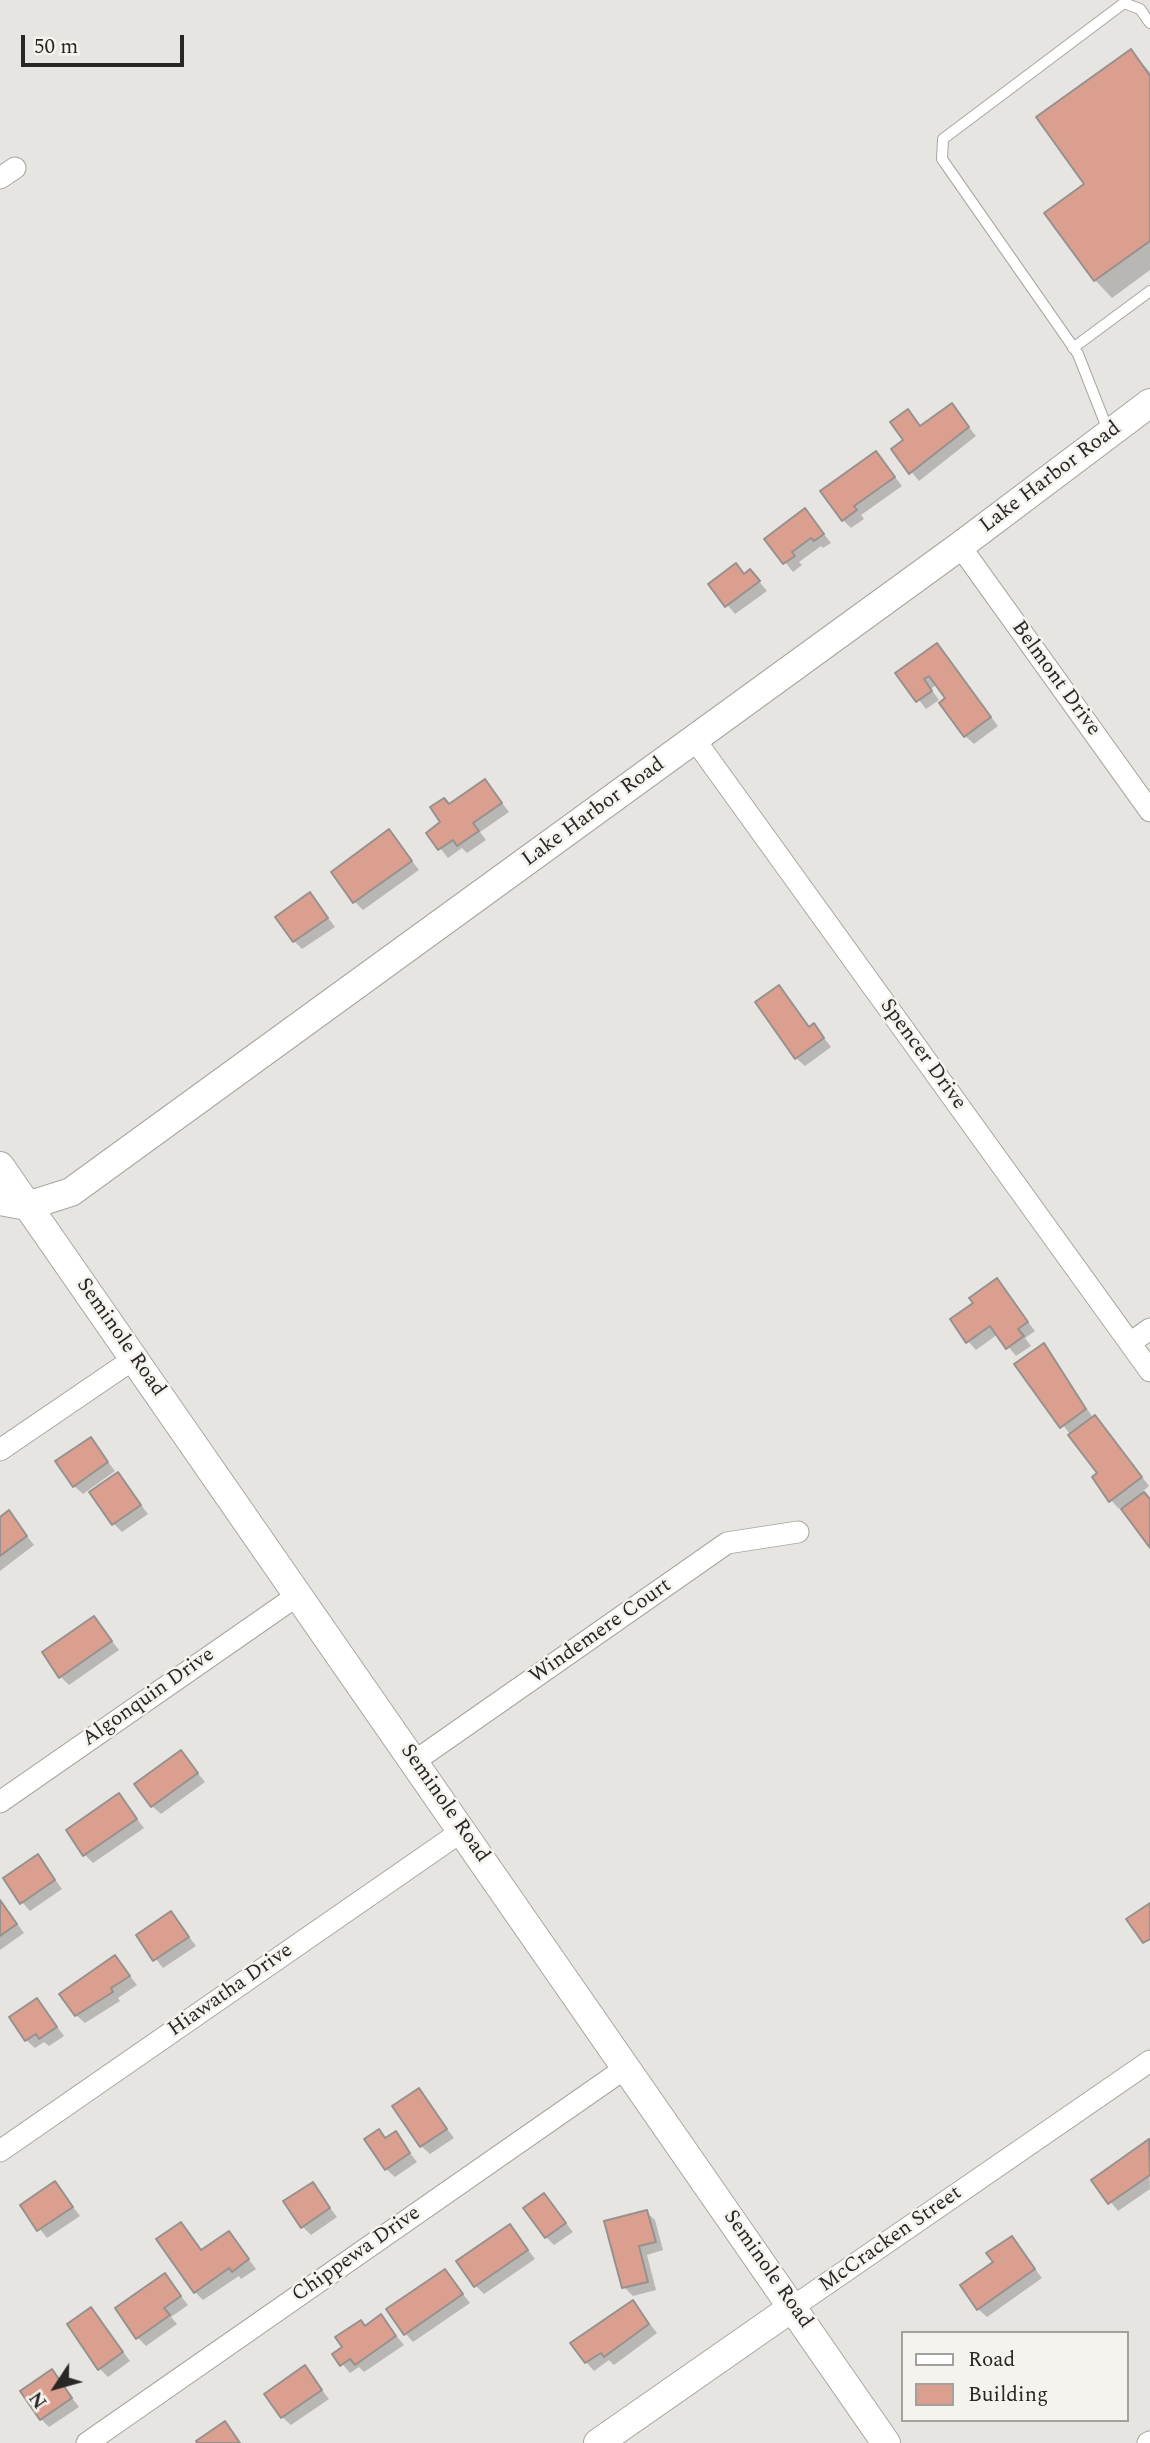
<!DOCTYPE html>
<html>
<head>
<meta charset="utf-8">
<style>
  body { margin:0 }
  #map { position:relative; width:1150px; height:2443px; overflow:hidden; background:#e7e5e1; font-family:Spectral,serif }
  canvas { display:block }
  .legend { position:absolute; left:901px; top:2331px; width:228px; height:91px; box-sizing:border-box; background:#f5f3ee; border:2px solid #a3a19e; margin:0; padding:9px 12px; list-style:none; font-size:21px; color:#282725 }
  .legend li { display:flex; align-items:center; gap:14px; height:35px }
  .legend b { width:35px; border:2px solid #a3a19e }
  .north { position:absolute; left:21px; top:2352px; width:70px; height:70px; -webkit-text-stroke:5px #f5f3ee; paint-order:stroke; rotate:234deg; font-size:19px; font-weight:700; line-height:28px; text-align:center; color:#282725 }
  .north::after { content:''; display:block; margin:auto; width:24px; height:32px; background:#282725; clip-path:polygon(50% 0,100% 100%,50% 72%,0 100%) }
  .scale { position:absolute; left:21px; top:35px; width:163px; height:32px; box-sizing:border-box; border:4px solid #282725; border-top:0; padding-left:9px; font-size:21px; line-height:24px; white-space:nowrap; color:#282725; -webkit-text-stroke:5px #f5f3ee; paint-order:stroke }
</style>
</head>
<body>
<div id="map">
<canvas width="1150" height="2443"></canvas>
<ul class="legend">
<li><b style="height:9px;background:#fff"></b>Road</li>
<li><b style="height:19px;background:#db9f8f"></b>Building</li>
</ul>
<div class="north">N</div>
<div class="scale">50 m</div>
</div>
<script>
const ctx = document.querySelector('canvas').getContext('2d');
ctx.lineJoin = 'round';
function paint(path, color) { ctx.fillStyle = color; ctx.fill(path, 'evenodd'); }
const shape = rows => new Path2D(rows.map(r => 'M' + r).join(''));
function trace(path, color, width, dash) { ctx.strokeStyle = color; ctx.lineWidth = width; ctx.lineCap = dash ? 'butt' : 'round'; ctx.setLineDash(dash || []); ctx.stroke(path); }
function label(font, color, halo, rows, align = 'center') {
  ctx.font = font + ' Spectral,serif'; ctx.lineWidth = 5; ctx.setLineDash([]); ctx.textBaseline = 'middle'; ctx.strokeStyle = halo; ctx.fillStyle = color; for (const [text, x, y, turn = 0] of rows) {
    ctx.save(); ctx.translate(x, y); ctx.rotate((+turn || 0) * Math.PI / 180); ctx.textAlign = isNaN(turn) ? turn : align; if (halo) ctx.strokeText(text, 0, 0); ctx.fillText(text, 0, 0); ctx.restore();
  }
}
paint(shape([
  [1131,52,1150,72,1150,270,1112,298,1095,280,1087,185],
  [952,406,976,436,919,481,893,449,905,440,908,412,921,428],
  [876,453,902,486,861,515,864,519,851,528,843,520],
  [805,510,831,543,823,548,821,546,799,562,802,565,793,572,767,539],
  [736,566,745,575,758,580,767,591,735,614,711,585],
  [936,645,998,726,974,744,965,736,937,684,931,689,939,700,926,709,898,673],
  [485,781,509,812,480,832,486,840,467,853,462,848,448,858,428,833,443,823,450,806],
  [389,832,419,870,363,910,354,901],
  [310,894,335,927,302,949,294,941],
  [779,987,810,1028,814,1025,831,1047,805,1066,796,1058],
  [997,1281,1035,1331,1025,1338,1031,1346,1016,1356,998,1334,976,1350,968,1341],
  [1043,1345,1094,1419,1103,1426,1149,1486,1142,1492,1150,1500,1150,1545,1122,1507,1119,1509,1111,1500,1100,1474,1017,1364],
  [90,1439,115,1471,83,1494,74,1486],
  [118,1475,148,1514,122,1532,114,1524],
  [9,1513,34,1545,0,1571,0,1519],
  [94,1618,119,1650,69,1685,60,1676],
  [181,1752,205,1782,161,1814,152,1806],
  [119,1796,144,1828,93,1863,85,1855],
  [38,1856,62,1889,30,1911,22,1902],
  [0,1899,24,1933,0,1950],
  [171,1913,196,1946,163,1968,138,1936],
  [115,1957,137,1985,118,1998,120,2001,85,2023,76,2015],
  [37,2000,64,2036,49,2046,44,2042,35,2048,26,2040],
  [418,2090,454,2138,430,2154,421,2146],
  [378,2131,387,2139,395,2134,417,2162,395,2177,386,2169],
  [1148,2141,1150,2189,1118,2211,1093,2180],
  [55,2183,80,2216,47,2238,22,2206],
  [312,2184,337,2217,311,2235,302,2226],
  [544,2195,573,2232,554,2245,546,2237],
  [646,2212,655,2220,663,2250,647,2255,656,2290,633,2296,624,2287],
  [181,2224,202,2251,229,2233,256,2269,241,2279,239,2276,203,2300,195,2292],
  [510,2226,535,2259,484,2294,475,2285],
  [1011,2238,1042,2278,987,2317,978,2309],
  [445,2271,470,2303,413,2342,405,2333],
  [165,2276,188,2305,171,2317,177,2324,146,2346,138,2338],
  [633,2302,657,2333,614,2365,609,2360,594,2371,586,2362],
  [91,2309,130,2361,108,2377,100,2369],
  [381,2317,404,2345,364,2372,359,2367,350,2373,334,2354],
  [305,2368,329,2399,291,2425,282,2417],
  [52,2372,79,2407,49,2427,41,2419]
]), '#0003');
const building = shape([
  [1131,49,1150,76,1150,241,1094,281,1044,213,1084,184,1036,117,1131,49],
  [952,403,969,427,909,474,891,449,903,440,890,422,908,409,920,426,952,403],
  [876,451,895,477,854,506,857,510,842,521,820,491,876,451],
  [805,508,824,534,814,541,811,538,792,552,795,556,783,564,764,539,805,508],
  [736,563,744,574,750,569,760,581,725,607,708,584,736,563],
  [937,643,991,717,964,737,939,703,945,698,929,676,924,679,932,691,916,702,895,673,937,643],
  [485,779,502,803,473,823,479,831,457,846,453,840,438,850,426,833,440,822,430,807,444,798,449,804,485,779],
  [389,829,412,861,353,903,331,872,389,829],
  [310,892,328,918,293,942,275,917,310,892],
  [779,985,809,1027,814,1023,824,1038,795,1059,755,1002,779,985],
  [997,1278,1028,1322,1018,1329,1024,1336,1006,1349,990,1326,966,1343,950,1319,973,1303,969,1298,997,1278],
  [1044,1343,1086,1409,1060,1428,1014,1364,1044,1343],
  [1095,1415,1142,1477,1109,1502,1092,1477,1097,1473,1068,1435,1095,1415],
  [91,1437,108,1462,73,1487,55,1461,91,1437],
  [118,1472,141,1505,112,1525,89,1492,118,1472],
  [1144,1492,1150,1499,1150,1548,1121,1509,1144,1492],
  [9,1510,27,1536,0,1556,0,1517,9,1510],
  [94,1616,112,1641,59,1678,42,1652,94,1616],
  [181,1750,198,1773,151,1807,134,1784,181,1750],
  [119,1793,137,1819,83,1856,66,1830,119,1793],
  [38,1854,55,1880,20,1904,3,1878,38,1854],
  [0,1900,17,1924,0,1936,0,1900],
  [1150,1903,1150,1939,1143,1943,1126,1919,1150,1903],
  [171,1911,189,1937,153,1961,136,1935,171,1911],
  [115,1955,130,1976,111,1988,113,1992,75,2016,59,1994,115,1955],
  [37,1998,57,2027,39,2039,36,2034,25,2041,9,2017,37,1998],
  [419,2088,447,2129,420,2147,392,2106,419,2088],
  [379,2129,385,2138,396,2131,410,2153,385,2170,364,2139,379,2129],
  [1149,2139,1150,2175,1108,2204,1091,2180,1149,2139],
  [55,2181,73,2207,37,2231,20,2205,55,2181],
  [313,2182,330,2208,301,2228,283,2201,313,2182],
  [544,2193,566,2223,545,2238,523,2208,544,2193],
  [647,2210,656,2242,639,2246,648,2282,622,2288,604,2221,647,2210],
  [181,2222,201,2250,229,2231,249,2259,232,2272,229,2268,194,2293,156,2239,181,2222],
  [510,2224,528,2250,474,2287,456,2261,510,2224],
  [1012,2236,1035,2269,977,2310,960,2285,993,2262,986,2253,1012,2236],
  [445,2269,463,2294,404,2335,386,2309,445,2269],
  [165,2273,181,2296,164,2308,170,2315,136,2339,115,2308,165,2273],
  [633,2300,649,2324,604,2357,601,2353,585,2363,570,2343,633,2300],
  [91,2307,123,2352,98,2370,67,2324,91,2307],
  [381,2314,396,2336,355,2365,350,2359,340,2366,332,2354,342,2347,335,2337,361,2320,365,2326,381,2314],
  [305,2365,322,2390,281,2418,264,2394,305,2365],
  [52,2369,72,2398,40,2420,20,2391,52,2369],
  [225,2421,240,2443,197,2443,196,2441,225,2421]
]);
paint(building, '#db9f8f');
trace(building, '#96908f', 2);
const lane = shape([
  [1073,348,1150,291],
  [1109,433,1078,354,942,159,943,139,1124,3,1140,9,1150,23]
]);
const street = shape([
  [0,178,15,168],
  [960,546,1150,811],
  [695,740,1150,1371],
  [1130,1343,1150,1329],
  [0,1450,135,1358],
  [415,1761,727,1543,798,1532],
  [0,1802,298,1595],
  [0,2151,462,1831],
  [793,2307,1150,2061],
  [87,2443,627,2067],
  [1148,2443,1150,2442]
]);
const secondary = shape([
  [0,1166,886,2443],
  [0,1201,27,1206,71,1192,960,546,1150,403],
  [598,2443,793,2307]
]);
trace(lane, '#a8a6a1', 12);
trace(street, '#a8a6a1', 23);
trace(secondary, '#a8a6a1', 30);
trace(lane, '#fff', 10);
trace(street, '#fff', 21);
trace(secondary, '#fff', 28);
label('21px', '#282725', '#f5f3ee', [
  ["Lake Harbor Road",1051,478,-37],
  ["Belmont Drive",1055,679,54],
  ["Lake Harbor Road",594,813,-36],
  ["Spencer Drive",922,1055,54],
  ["Seminole Road",120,1338,55],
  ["Windemere Court",601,1632,-35],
  ["Algonquin Drive",149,1698,-35],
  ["Seminole Road",444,1804,55],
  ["Hiawatha Drive",231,1991,-35],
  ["McCracken Street",891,2240,-35],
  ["Chippewa Drive",357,2255,-35],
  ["Seminole Road",767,2270,55]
]);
</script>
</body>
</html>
